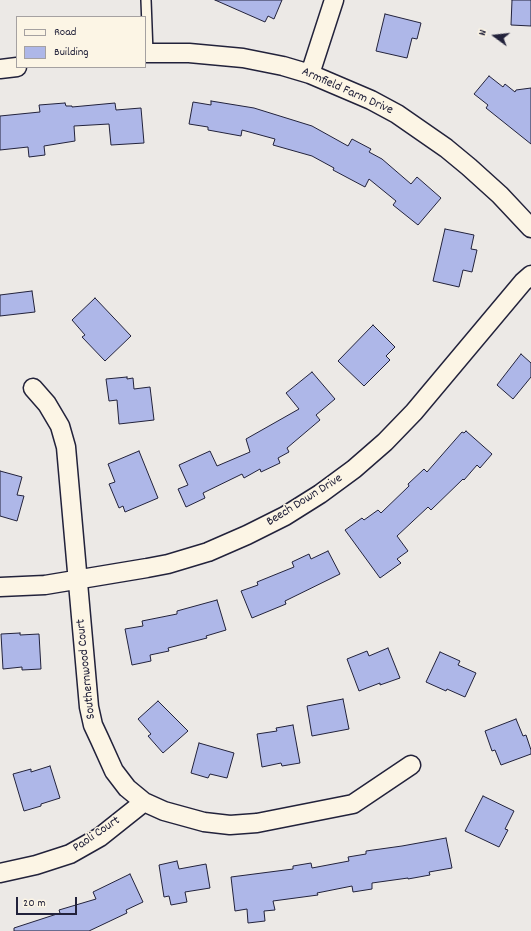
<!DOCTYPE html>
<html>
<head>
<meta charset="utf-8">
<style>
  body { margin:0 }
  #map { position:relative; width:531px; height:931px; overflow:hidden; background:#ece9e6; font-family:Dekko,sans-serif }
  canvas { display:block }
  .legend { position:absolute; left:16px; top:16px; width:130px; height:52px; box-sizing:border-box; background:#fcf5e5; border:1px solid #a5a1a1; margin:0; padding:5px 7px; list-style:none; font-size:12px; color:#22223b }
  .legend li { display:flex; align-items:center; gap:8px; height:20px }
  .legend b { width:20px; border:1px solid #a5a1a1 }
  .north { position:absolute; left:475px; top:16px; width:40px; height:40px; -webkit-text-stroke:3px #fcf5e5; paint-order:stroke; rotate:285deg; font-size:11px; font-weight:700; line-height:16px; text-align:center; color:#22223b }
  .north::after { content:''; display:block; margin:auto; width:14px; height:18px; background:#22223b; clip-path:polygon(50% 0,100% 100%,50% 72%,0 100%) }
  .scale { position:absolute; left:16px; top:897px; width:61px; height:18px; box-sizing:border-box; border:2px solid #22223b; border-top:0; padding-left:5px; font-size:12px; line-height:14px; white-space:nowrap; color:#22223b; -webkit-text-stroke:3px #fcf5e5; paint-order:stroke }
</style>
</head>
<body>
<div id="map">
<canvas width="531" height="931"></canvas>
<ul class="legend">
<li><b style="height:5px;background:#fcf5e5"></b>Road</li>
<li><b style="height:11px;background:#aeb7e8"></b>Building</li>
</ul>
<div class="north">N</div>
<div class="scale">20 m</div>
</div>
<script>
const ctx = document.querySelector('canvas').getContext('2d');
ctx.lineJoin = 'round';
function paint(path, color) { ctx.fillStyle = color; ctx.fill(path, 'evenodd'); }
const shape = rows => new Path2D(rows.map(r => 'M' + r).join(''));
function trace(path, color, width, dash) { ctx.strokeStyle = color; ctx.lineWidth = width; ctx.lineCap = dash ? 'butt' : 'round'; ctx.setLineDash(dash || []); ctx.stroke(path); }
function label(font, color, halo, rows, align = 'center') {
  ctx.font = font + ' Dekko,sans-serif'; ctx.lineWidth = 3; ctx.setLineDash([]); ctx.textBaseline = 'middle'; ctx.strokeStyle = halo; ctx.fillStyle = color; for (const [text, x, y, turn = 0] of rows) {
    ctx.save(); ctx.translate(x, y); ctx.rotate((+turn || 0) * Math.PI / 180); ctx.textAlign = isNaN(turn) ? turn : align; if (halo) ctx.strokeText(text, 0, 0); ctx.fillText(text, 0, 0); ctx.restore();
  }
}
const building = shape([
  [215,0,282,0,274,19,268,16,265,22,215,0],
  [512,0,531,0,531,26,511,25,512,0],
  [385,14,421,23,417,39,412,38,407,58,376,51,385,14],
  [489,76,503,87,505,84,515,92,516,90,531,88,531,144,486,108,488,105,474,94,489,76],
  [211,101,254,108,312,126,348,146,352,139,371,149,369,152,382,159,411,184,417,177,441,198,418,225,393,205,396,201,369,179,365,187,333,170,334,168,312,156,273,145,275,139,242,130,241,136,208,130,208,127,189,124,193,102,211,105,211,101],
  [65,103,66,106,72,106,72,107,115,103,116,110,141,108,144,143,111,145,109,124,74,126,75,141,44,146,45,155,29,157,28,147,0,150,0,116,40,112,39,105,65,103],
  [445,229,474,235,471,249,477,250,472,272,463,270,459,287,433,281,445,229],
  [32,291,35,312,0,316,0,295,32,291],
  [95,298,131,336,105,361,82,337,85,335,72,320,95,298],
  [373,325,395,347,386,356,390,360,364,386,338,361,373,325],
  [521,354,531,363,531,377,513,399,497,385,521,354],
  [312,372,335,399,316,415,320,420,287,448,289,452,278,458,280,463,261,472,260,469,244,478,242,474,203,493,205,498,186,507,178,489,188,485,179,465,210,451,217,466,250,452,246,439,299,409,286,393,312,372],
  [127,377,127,379,133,378,134,389,150,387,154,420,119,424,117,400,109,401,106,379,127,377],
  [466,431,492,454,480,468,477,465,464,480,463,479,431,510,428,507,397,536,408,551,397,559,401,563,380,578,345,530,362,518,364,520,378,510,381,513,409,486,408,484,424,469,427,472,462,432,464,433,466,431],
  [139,451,158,498,125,512,123,506,119,508,109,484,115,482,108,464,139,451],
  [0,471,22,477,17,495,24,496,17,521,0,516,0,471],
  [328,551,340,574,285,601,286,604,252,618,241,591,258,585,257,582,294,567,292,562,309,554,311,559,328,551],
  [217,600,226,630,206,636,207,638,168,648,169,651,150,655,151,661,132,665,125,629,143,626,142,621,177,614,177,611,217,600],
  [20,633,20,635,39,634,41,669,22,670,22,667,3,669,1,634,20,633],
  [388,648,400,678,380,685,380,683,359,691,347,659,367,651,369,656,388,648],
  [440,652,460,661,458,665,476,673,465,697,447,689,446,691,426,682,440,652],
  [343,699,349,729,312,736,307,706,343,699],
  [158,701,188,731,163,753,148,736,151,734,138,719,158,701],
  [516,719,523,736,526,735,531,750,531,754,501,765,495,750,492,751,485,731,516,719],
  [293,725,300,763,282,766,281,763,262,767,257,734,277,731,276,728,293,725],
  [199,743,234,753,227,778,210,774,208,778,191,773,199,743],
  [50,766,60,798,41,804,41,806,24,811,13,774,31,769,31,772,50,766],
  [483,796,514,811,505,829,508,830,499,847,465,831,483,796],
  [446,838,452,868,429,872,430,875,408,879,408,878,372,883,372,889,353,892,352,886,317,893,318,895,273,901,275,910,264,911,265,921,248,923,247,909,235,911,231,877,293,869,293,866,311,863,312,868,349,861,348,857,366,854,366,851,402,846,446,838],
  [177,861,179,869,206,864,210,888,185,892,187,902,171,905,169,896,164,897,159,865,177,861],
  [130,874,143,902,126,910,127,913,89,931,14,931,14,928,60,913,59,910,96,899,93,892,130,874]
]);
paint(building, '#aeb7e8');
trace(building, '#22223b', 1);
const service = shape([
  [146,0,148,53]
]);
const minor = shape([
  [145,53,189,53,243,58,283,66,310,74,371,100,397,114,446,148,469,167,500,195,531,228],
  [0,69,17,67],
  [310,74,334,0],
  [33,388,47,404,60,426,66,447,89,707,93,725,100,740,114,771,127,788,144,802,164,811,204,822,230,825,257,823,353,804,411,765],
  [0,587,45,585,147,568,168,564,208,552,247,535,285,516,320,494,354,469,385,442,414,412,523,282,531,275],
  [0,873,36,865,70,854,100,837,144,802]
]);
trace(service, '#22223b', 12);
trace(minor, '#22223b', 21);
trace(service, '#fcf5e5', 9);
trace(minor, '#fcf5e5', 18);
label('13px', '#22223b', '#fcf5e5', [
  ["Armfield Farm Drive",347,92,24],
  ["Beech Down Drive",305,501,-32],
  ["Southernwood Court",87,669,-96],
  ["Paoli Court",97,835,-34]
]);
</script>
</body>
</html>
